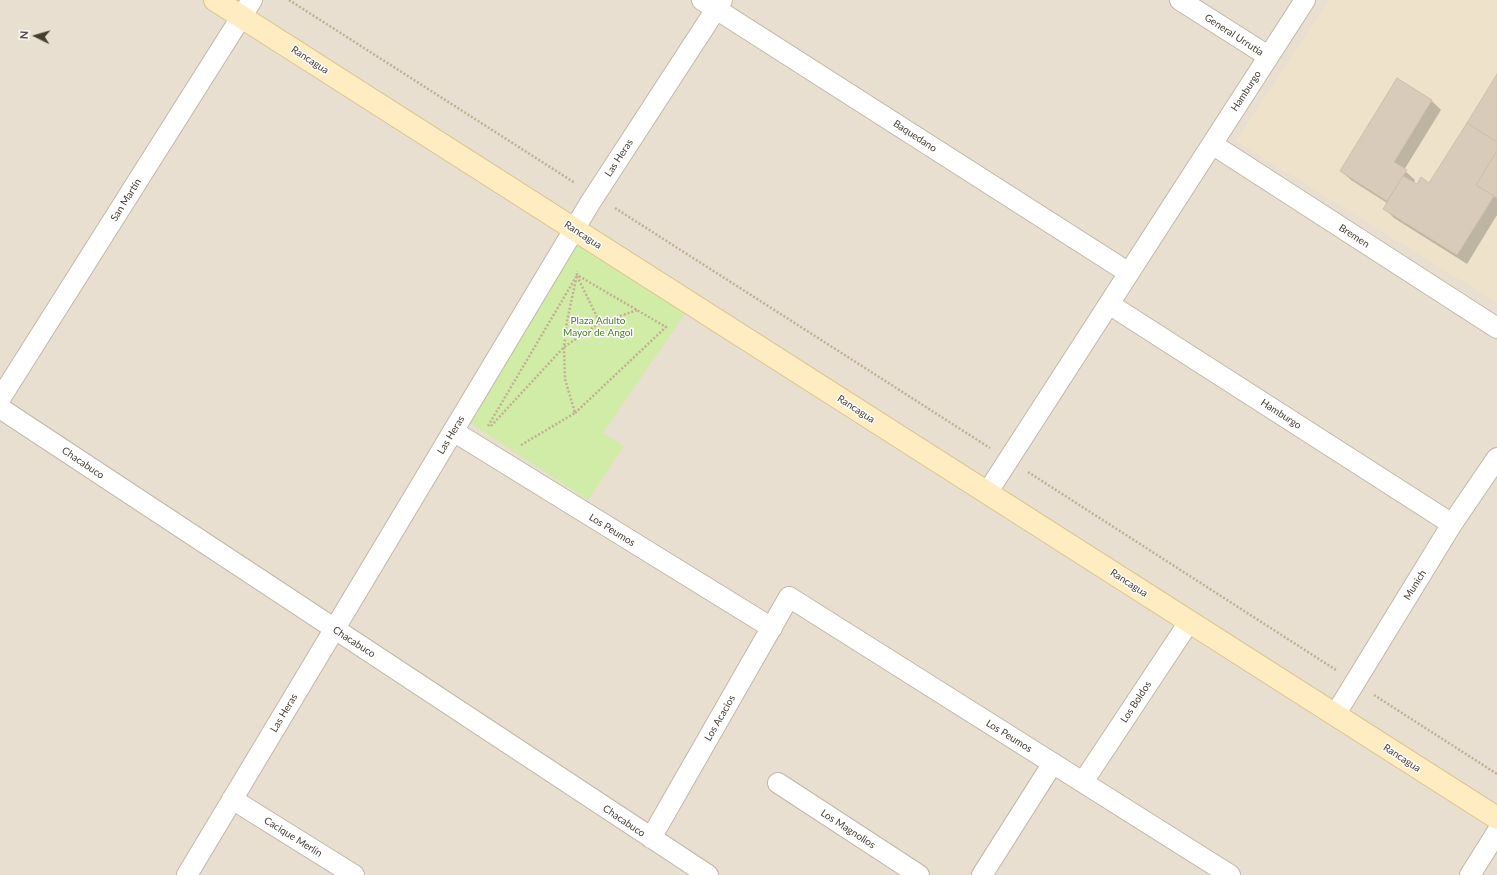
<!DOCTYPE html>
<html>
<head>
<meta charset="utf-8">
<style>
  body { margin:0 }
  #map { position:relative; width:1497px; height:875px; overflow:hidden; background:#f3ede2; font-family:Lato,sans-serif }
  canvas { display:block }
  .north { position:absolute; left:16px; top:16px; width:40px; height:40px; -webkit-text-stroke:3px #fff; paint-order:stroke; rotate:275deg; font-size:11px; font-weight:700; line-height:16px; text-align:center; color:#453d32 }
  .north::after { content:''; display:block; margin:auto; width:14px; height:18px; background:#453d32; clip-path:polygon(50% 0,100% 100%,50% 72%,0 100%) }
</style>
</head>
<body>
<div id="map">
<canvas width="1497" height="875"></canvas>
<div class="north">N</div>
</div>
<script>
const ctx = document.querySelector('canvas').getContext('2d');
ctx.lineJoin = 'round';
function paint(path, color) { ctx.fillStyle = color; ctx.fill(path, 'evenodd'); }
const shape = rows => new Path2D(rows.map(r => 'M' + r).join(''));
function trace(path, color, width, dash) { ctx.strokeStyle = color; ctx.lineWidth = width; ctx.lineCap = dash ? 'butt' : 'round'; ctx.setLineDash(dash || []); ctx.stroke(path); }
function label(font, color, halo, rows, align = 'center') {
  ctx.font = font + ' Lato,sans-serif'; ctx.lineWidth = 3; ctx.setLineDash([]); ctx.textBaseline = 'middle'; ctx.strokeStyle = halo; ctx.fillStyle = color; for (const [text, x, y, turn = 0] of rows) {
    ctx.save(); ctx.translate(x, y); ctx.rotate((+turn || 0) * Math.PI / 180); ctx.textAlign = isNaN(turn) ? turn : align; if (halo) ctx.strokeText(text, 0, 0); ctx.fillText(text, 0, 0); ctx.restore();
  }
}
paint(shape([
  [0,0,1497,0,1497,875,0,875]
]), '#e8dfd0');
paint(shape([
  [1329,0,1497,0,1497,303,1236,141]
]), '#eee2cb');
paint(shape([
  [578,233,691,305,603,433,624,446,588,500,467,421]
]), '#d0eca6');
paint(shape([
  [1497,76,1497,215,1467,264,1394,218,1384,208,1387,203,1351,180,1341,171,1432,101,1441,110,1404,170,1415,180,1414,183,1417,185,1430,184]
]), '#0003');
const building = shape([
  [1497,74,1497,142,1467,123,1497,74],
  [1397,78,1432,100,1394,162,1407,170,1387,201,1340,171,1397,78],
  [1467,123,1497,142,1497,151,1476,185,1494,196,1457,255,1383,209,1403,176,1417,184,1421,177,1429,183,1467,123],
  [1497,151,1497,198,1476,185,1497,151]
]);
paint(building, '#d9cbba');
trace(building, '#d1c0a9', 1);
const street = shape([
  [702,0,1129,273],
  [1180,0,1268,56],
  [1212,144,1497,328],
  [1109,304,1452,524],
  [0,399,252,0],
  [0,408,708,875],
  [453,431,772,628],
  [987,493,1305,0],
  [1335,715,1452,524,1497,458],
  [1083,782,1189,622],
  [778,783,919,875],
  [232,799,354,875],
  [651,838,789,597,1230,875],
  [187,875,590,203,722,0],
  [982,875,1053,763],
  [1470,875,1497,832]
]);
const secondary = shape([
  [215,0,1497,818]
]);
trace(street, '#c2b8a7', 22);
trace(secondary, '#dbc38f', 24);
trace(shape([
  [289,0,575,183],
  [615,208,990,448],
  [577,276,600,323],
  [575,413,666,327,577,275,577,271],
  [488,426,576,277],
  [491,426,564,347,600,323,637,310],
  [521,445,575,413,565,379,564,347,567,321,577,275],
  [1028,472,1336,670],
  [1374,695,1497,774]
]), '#c3b094', 2.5, [2, 2]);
trace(street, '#fff', 20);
trace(secondary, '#ffedc1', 22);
label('10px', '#453d32', '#fff', [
  ["General Urrutia",1234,35,33],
  ["Rancagua",310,60,33],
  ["Hamburgo",1246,91,-57],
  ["Baquedano",915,136,33],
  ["Las Heras",619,158,-57],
  ["San Martín",126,200,-58],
  ["Rancagua",583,235,33],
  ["Bremen",1354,236,33],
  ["Rancagua",856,409,33],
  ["Hamburgo",1281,414,33],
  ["Las Heras",451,435,-59],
  ["Chacabuco",83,463,34],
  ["Los Peumos",612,530,32],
  ["Rancagua",1129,583,33],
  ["Munich",1415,585,-58],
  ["Chacabuco",354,642,33],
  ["Los Boldos",1136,702,-57],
  ["Las Heras",284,713,-59],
  ["Los Acacios",720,718,-60],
  ["Los Peumos",1009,736,32],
  ["Rancagua",1402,758,33],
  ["Chacabuco",624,821,34],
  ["Los Magnolios",848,829,33],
  ["Cacique Merlín",293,837,32]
]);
label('10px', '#487d20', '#fff', [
  ["Plaza Adulto",598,321],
  ["Mayor de Angol",598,333]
]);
</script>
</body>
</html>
